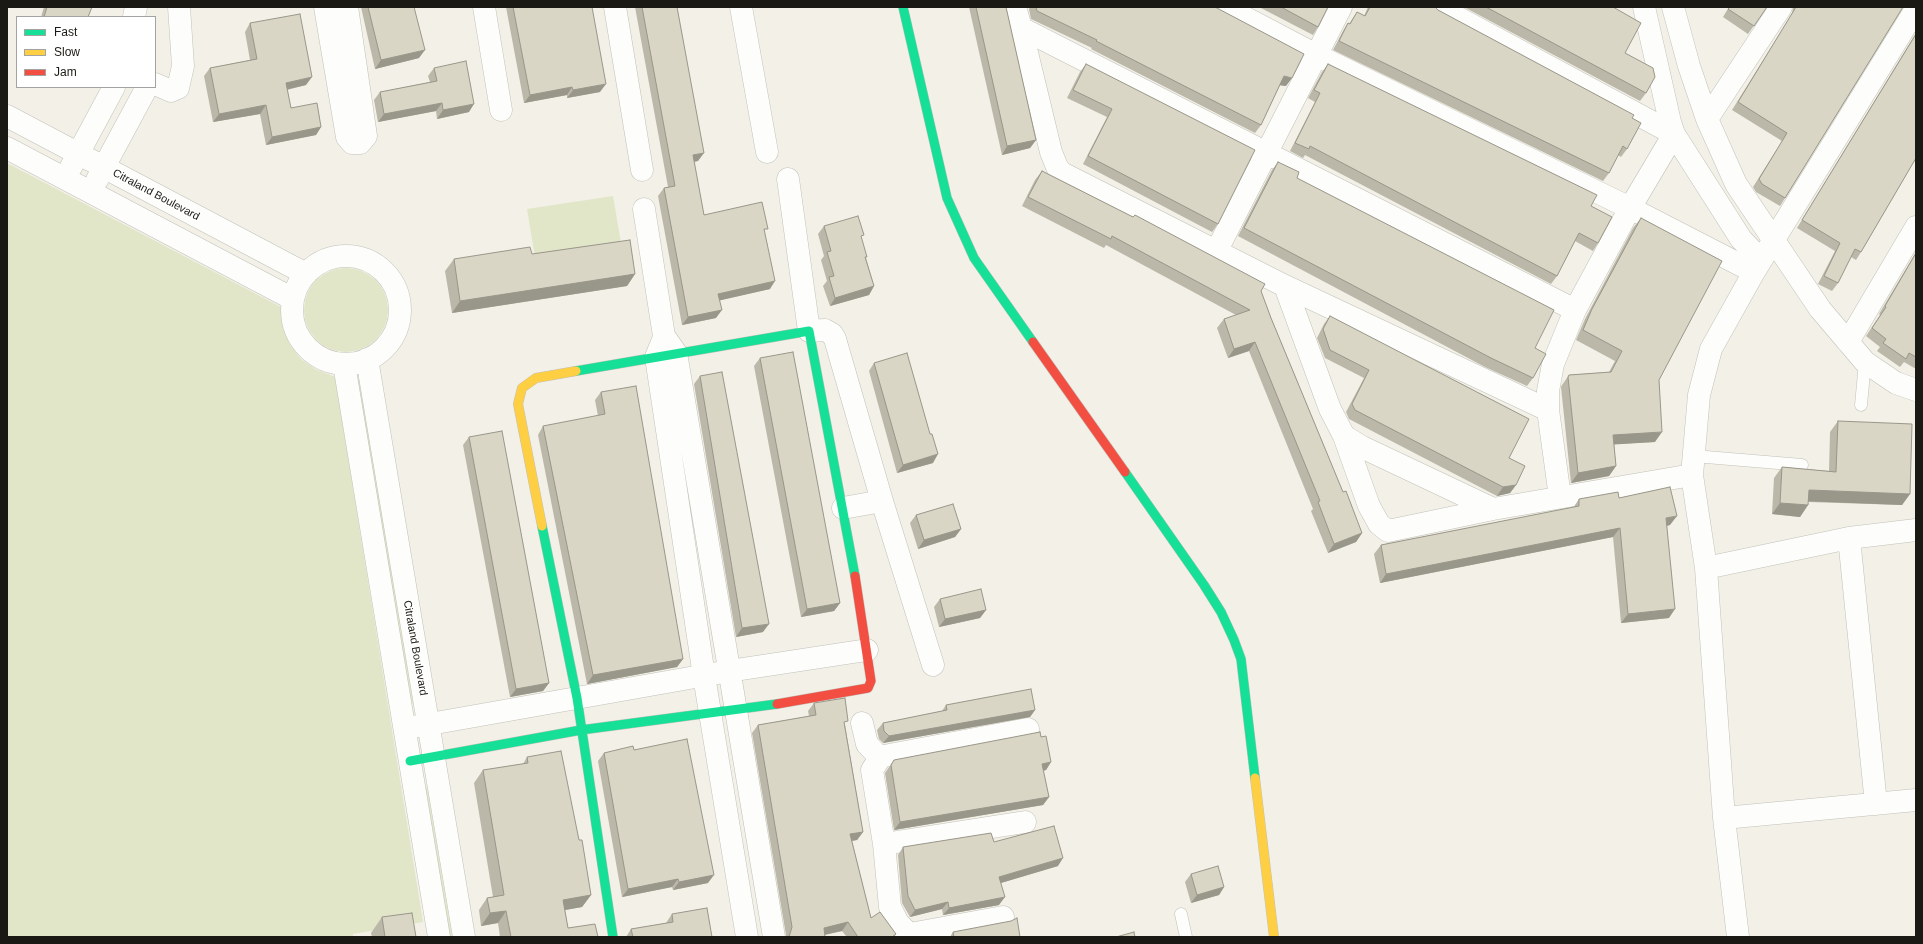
<!DOCTYPE html>
<html>
<head>
<meta charset="utf-8">
<style>
  body { margin:0 }
  #map { position:relative; width:1923px; height:944px; overflow:hidden; background:#f2f0e7; font-family:Helvetica,sans-serif }
  canvas { display:block }
  .frame { position:absolute; inset:0; border:8px solid #1b1913; pointer-events:none }
  .legend { position:absolute; left:16px; top:16px; width:140px; height:72px; box-sizing:border-box; background:#fff; border:1px solid #a4a3a1; margin:0; padding:5px 7px; list-style:none; font-size:12px; color:#1b1913 }
  .legend li { display:flex; align-items:center; gap:8px; height:20px }
  .legend b { width:20px; border:1px solid #a4a3a1 }
</style>
</head>
<body>
<div id="map">
<canvas width="1923" height="944"></canvas>
<div class="frame"></div>
<ul class="legend">
<li><b style="height:5px;background:#16e098"></b>Fast</li>
<li><b style="height:5px;background:#ffcf43"></b>Slow</li>
<li><b style="height:5px;background:#f24e42"></b>Jam</li>
</ul>
</div>
<script>
const ctx = document.querySelector('canvas').getContext('2d');
ctx.lineJoin = 'round';
function paint(path, color) { ctx.fillStyle = color; ctx.fill(path, 'evenodd'); }
const shape = rows => new Path2D(rows.map(r => 'M' + r).join(''));
function trace(path, color, width, dash) { ctx.strokeStyle = color; ctx.lineWidth = width; ctx.lineCap = dash ? 'butt' : 'round'; ctx.setLineDash(dash || []); ctx.stroke(path); }
function label(font, color, halo, rows, align = 'center') {
  ctx.font = font + ' Helvetica,sans-serif'; ctx.lineWidth = 3; ctx.setLineDash([]); ctx.textBaseline = 'middle'; ctx.strokeStyle = halo; ctx.fillStyle = color; for (const [text, x, y, turn = 0] of rows) {
    ctx.save(); ctx.translate(x, y); ctx.rotate((+turn || 0) * Math.PI / 180); ctx.textAlign = isNaN(turn) ? turn : align; if (halo) ctx.strokeText(text, 0, 0); ctx.fillText(text, 0, 0); ctx.restore();
  }
}
paint(shape([
  [7,163,281,307,283,328,290,345,301,359,315,369,335,377,423,922,353,934,353,937,7,937],
  [613,196,621,243,535,257,527,209],
  '304 310a42 42 0 1 1 84 0a42 42 0 1 1-84 0Z',
  [358,379,360,381,413,703,412,704,356,381],
  [424,787,427,788,452,937,449,937]
]), '#e2e6c9');
const lane = shape([
  [1861,405,1865,362],
  [1694,456,1802,465],
  [1181,914,1186,937]
]);
const street = shape([
  [325,7,347,137,352,143,360,143,366,136,347,7],
  [484,7,501,110],
  [615,7,642,170],
  [741,7,767,152],
  [1015,7,1021,28,1575,310],
  [1225,7,1316,55,1630,208,1674,134,1438,7],
  [1644,7,1670,122,1674,134,1741,239,1761,260],
  [1673,7,1689,66,1707,119,1736,184,1820,309,1865,362,1896,383,1916,390],
  [134,17,136,7],
  [1021,28,1051,152,1057,167,1062,173,1285,286,1548,410],
  [155,84,171,91,178,88,183,66,179,7],
  [7,116,306,274],
  [1707,119,1781,7],
  [7,148,293,299],
  [71,167,114,87],
  [788,179,809,331,825,330,832,334,835,339,882,501,933,665],
  [97,180,147,87],
  [644,209,664,336,676,353,774,937],
  [1217,250,1341,7],
  '292 310a54 54 0 1 1 108 0a54 54 0 1 1-108 0Z',
  [1285,286,1330,409,1344,436,1362,447,1493,509],
  [663,340,656,357,704,676,747,937],
  [1848,342,1916,227],
  [367,359,464,937],
  [344,364,439,937],
  [1344,436,1369,506,1379,524,1388,531,1493,509,1692,475],
  [1560,497,1548,410,1548,391,1553,364,1575,310,1630,208,1754,272],
  [843,508,882,501],
  [1849,538,1876,804],
  [1706,568,1849,538,1916,530],
  [862,723,867,744,880,758],
  [413,727,729,671,867,650],
  [1724,818,1916,800],
  [884,844,1025,822],
  [910,934,1003,917],
  [912,937,898,923,890,907,884,844,872,770,880,758,884,756,1028,729],
  [1738,937,1724,818,1706,568,1692,475,1699,395,1711,349,1754,272,1916,9]
]);
const fast = shape([
  [903,7,947,198,974,258,1033,342],
  [576,371,809,331,855,576],
  [1125,472,1204,585,1221,612,1234,640,1241,659,1255,778],
  [542,526,577,698,613,937],
  [410,761,581,730,777,704]
]);
const slow = shape([
  [542,526,518,404,522,388,536,378,576,371],
  [1255,778,1274,937]
]);
const jam = shape([
  [1033,342,1125,472],
  [777,704,868,688,871,681,855,576]
]);
trace(lane, '#c2c1b9', 13);
trace(street, '#c2c1b9', 23);
trace(fast, '#c2c1b9', 10);
trace(slow, '#c2c1b9', 10);
trace(jam, '#c2c1b9', 10);
trace(lane, '#fdfdfb', 12);
trace(street, '#fdfdfb', 22);
trace(fast, '#16e098', 9);
trace(slow, '#ffcf43', 9);
trace(jam, '#f24e42', 9);
paint(shape([
  [44,7,92,7,88,17,41,17],
  [361,7,414,7,419,58,375,69],
  [506,7,592,7,600,92,567,98,567,95,524,103],
  [635,7,677,7,698,161,694,162,704,215,765,233,770,289,720,300,716,318,682,325,658,196,664,188,668,187],
  [969,7,1006,7,1036,140,1030,148,1002,155],
  [1030,7,1215,7,1286,86,1280,85,1261,125,1255,133,1091,49,1092,48,1031,19,1029,9],
  [1259,7,1328,7,1318,27,1313,35],
  [1368,7,1435,7,1438,10,1632,118,1627,149,1621,157,1618,155,1609,173,1603,181,1333,50,1343,31,1348,23,1349,24,1357,12,1364,16],
  [1464,7,1613,7,1625,53,1646,93,1640,101],
  [1729,7,1767,7,1748,34,1723,17],
  [1793,7,1903,7,1785,198,1780,206,1756,192,1753,187,1782,141,1732,110,1792,14],
  [250,23,306,85,287,90,291,108,321,127,316,135,266,145,260,114,213,122,204,76,210,68,250,60,245,32],
  [1916,33,1916,158,1861,252,1856,260,1851,257,1838,283,1832,291,1818,284,1835,251,1797,228],
  [1086,64,1218,224,1212,232,1083,164,1107,117,1067,98,1080,72],
  [1328,64,1591,206,1598,243,1593,251,1575,241,1557,276,1551,284,1305,155,1303,158,1290,151,1315,102,1308,98,1322,72],
  [434,68,469,112,437,119,436,111,378,122,374,100,380,92,430,82,428,76],
  [1278,162,1297,178,1535,348,1533,378,1527,386,1485,367,1238,236,1272,170],
  [1042,171,1133,217,1135,215,1261,291,1271,318,1343,492,1362,533,1356,542,1328,553,1311,511,1313,509,1249,351,1228,358,1217,328,1224,319,1236,315,1106,245,1104,248,1022,206,1035,180],
  [1641,218,1659,380,1655,442,1614,444,1616,466,1609,476,1571,483,1561,387,1562,385,1569,375,1609,372,1615,361,1576,340,1585,319,1633,228],
  [824,226,861,239,866,258,874,286,869,295,830,306,823,286,827,281,821,260,824,256,818,234],
  [1916,252,1916,369,1904,362,1900,367,1877,351,1880,347,1866,336,1880,315,1879,314],
  [532,254,635,274,627,286,452,313,445,271,454,259],
  [1330,316,1509,458,1516,485,1510,493,1497,496,1349,419,1346,412,1364,378,1325,358,1317,338,1324,324],
  [760,358,840,603,834,611,801,617,754,366],
  [874,363,933,463,897,473,869,371],
  [700,376,763,632,736,637,694,384],
  [601,392,683,659,677,667,587,684,538,435,543,426,598,416,595,400],
  [1838,421,1910,494,1902,505,1808,502,1808,505,1800,517,1772,514,1774,478,1782,467,1829,471,1830,432],
  [469,437,549,683,543,691,510,697,463,445],
  [1619,498,1670,525,1667,526,1669,618,1621,623,1613,537,1380,583,1374,554,1381,545,1573,508,1579,499],
  [916,515,961,529,955,537,918,549,910,523],
  [940,599,986,610,980,618,939,627,934,607],
  [814,703,845,725,863,832,857,840,852,841,871,918,896,934,894,937,847,937,842,931,825,935,825,937,786,937,786,935,752,733,758,725,809,716,808,711],
  [946,705,1035,710,1030,717,883,743,879,739,877,730,883,723,942,711],
  [634,750,708,883,673,890,672,887,622,897,598,761,604,753],
  [527,757,579,840,591,895,582,907,565,910,568,928,598,937,500,937,498,923,481,926,479,910,487,898,493,897,474,783,483,770,523,764],
  [894,760,1051,762,1046,770,1043,771,1049,797,1043,805,894,830,885,773],
  [994,842,1058,866,1001,883,999,905,943,915,942,909,910,917,902,903,898,855,903,847],
  [1191,874,1224,887,1219,895,1191,903,1185,882],
  [672,914,712,937,626,937,631,929,666,923],
  [382,917,416,937,372,937,371,933],
  [953,932,1020,937,950,937]
]), '#bbb8a9');
paint(shape([
  [425,50,419,58,375,69,381,60],
  [1284,76,1292,78,1286,86,1278,85],
  [312,77,306,85,280,91,286,83],
  [606,84,600,92,567,98,573,90],
  [572,87,567,95,524,103,530,95],
  [442,103,436,111,378,122,384,114],
  [474,104,469,112,437,119,443,110],
  [266,105,260,114,213,122,219,114],
  [321,127,316,135,266,145,272,137],
  [1036,140,1030,148,1002,155,1007,146],
  [704,153,698,161,687,163,693,155],
  [635,274,627,286,452,313,460,301],
  [775,281,770,289,713,302,718,294],
  [874,286,869,295,830,306,835,298],
  [722,310,716,318,682,325,688,317],
  [1255,342,1249,351,1228,358,1234,349],
  [1662,432,1655,442,1606,445,1613,435],
  [938,454,933,463,897,473,903,465],
  [1616,466,1609,476,1571,483,1578,473],
  [1516,485,1510,493,1497,496,1503,487],
  [1809,490,1910,494,1902,505,1801,501],
  [1780,503,1808,505,1800,517,1772,514],
  [1677,516,1670,525,1660,527,1666,518],
  [1620,528,1613,537,1380,583,1386,574],
  [961,529,955,537,918,549,924,540],
  [1362,533,1356,542,1328,553,1334,544],
  [840,603,834,611,801,617,807,609],
  [1675,609,1669,618,1621,623,1628,614],
  [986,610,980,618,939,627,945,619],
  [769,624,763,632,736,637,742,628],
  [683,659,677,667,587,684,593,675],
  [549,683,543,691,510,697,516,689],
  [1035,710,1030,717,883,743,889,736],
  [1051,762,1046,770,1036,772,1042,764],
  [1049,797,1043,805,894,830,900,822],
  [863,832,857,840,844,842,850,834],
  [1063,858,1058,866,994,885,999,877],
  [714,875,708,883,673,890,679,882],
  [678,879,672,887,622,897,628,889],
  [1224,887,1219,895,1191,903,1197,895],
  [591,895,582,907,554,912,563,900],
  [1005,897,999,905,943,915,949,908],
  [948,902,942,909,910,917,915,910],
  [506,911,498,923,481,926,490,913],
  [848,922,842,931,818,936,824,928]
]), '#99968a');
const building = shape([
  [47,7,92,7,88,17,44,17,47,7],
  [368,7,414,7,425,50,381,60,368,7],
  [513,7,592,7,606,84,573,90,572,87,530,95,513,7],
  [642,7,677,7,704,153,693,155,704,215,762,202,768,229,764,229,775,281,718,294,722,310,688,317,664,188,675,186,642,7],
  [976,7,1006,7,1036,140,1007,146,976,7],
  [1036,7,1215,7,1304,54,1292,78,1284,76,1261,125,1096,41,1097,40,1037,11,1036,7],
  [1281,7,1328,7,1318,27,1281,7],
  [1370,7,1435,7,1438,10,1634,115,1632,118,1641,123,1627,149,1623,146,1609,173,1339,41,1348,23,1350,24,1357,12,1365,16,1370,7],
  [1486,7,1613,7,1641,23,1625,53,1653,68,1655,77,1646,93,1486,7],
  [1730,7,1767,7,1754,26,1728,9,1730,7],
  [1796,7,1903,7,1785,198,1762,184,1759,179,1787,133,1738,102,1796,7],
  [300,14,312,77,286,83,291,108,317,103,321,127,272,137,266,105,219,114,210,68,257,59,250,23,300,14],
  [1916,34,1916,158,1861,252,1855,249,1838,283,1824,276,1840,243,1802,220,1916,34],
  [466,61,474,104,443,110,442,103,384,114,380,92,437,81,434,68,466,61],
  [1086,64,1255,150,1218,224,1088,156,1112,109,1073,90,1086,64],
  [1328,64,1597,195,1591,206,1612,217,1598,243,1579,233,1557,276,1310,146,1309,149,1295,143,1320,93,1314,90,1328,64],
  [1278,162,1299,172,1297,178,1554,310,1535,348,1546,354,1533,378,1491,358,1244,228,1278,162],
  [1042,171,1133,217,1135,215,1265,284,1261,291,1271,318,1343,492,1346,491,1362,533,1334,544,1318,502,1320,501,1255,342,1234,349,1224,319,1250,310,1112,236,1111,239,1028,197,1042,171],
  [858,216,864,235,861,236,867,257,865,257,874,286,835,298,829,277,834,276,827,252,831,251,824,226,858,216],
  [1641,218,1722,261,1659,380,1662,432,1613,435,1616,466,1578,473,1568,377,1569,375,1611,372,1622,351,1583,330,1592,309,1641,218],
  [630,240,635,274,460,301,454,259,530,247,532,254,630,240],
  [1916,253,1916,357,1909,353,1906,359,1883,343,1886,339,1872,328,1886,307,1885,306,1916,253],
  [1330,316,1529,419,1509,458,1525,466,1516,485,1503,487,1355,410,1352,404,1369,370,1330,350,1323,329,1330,316],
  [793,352,840,603,807,609,760,358,793,352],
  [907,353,930,434,932,434,938,454,903,465,874,363,907,353],
  [722,372,769,624,742,628,700,376,722,372],
  [636,386,683,659,593,675,543,426,605,414,601,392,636,386],
  [1838,421,1912,424,1910,494,1809,490,1808,505,1780,503,1782,467,1836,472,1838,421],
  [502,431,549,683,516,689,469,437,502,431],
  [1670,487,1677,516,1666,518,1675,609,1628,614,1620,528,1386,574,1381,545,1579,506,1579,499,1618,492,1619,498,1670,487],
  [953,504,961,529,924,540,916,515,953,504],
  [981,589,986,610,945,619,940,599,981,589],
  [1031,689,1035,710,889,736,884,731,883,723,947,710,946,705,1031,689],
  [845,698,848,721,844,722,863,832,850,834,871,918,880,912,896,934,892,937,858,937,848,922,824,928,825,937,789,937,792,927,758,725,816,715,814,703,845,698],
  [1040,732,1041,737,1046,736,1051,762,1042,764,1049,797,900,822,891,765,894,760,1040,732],
  [687,739,714,875,679,882,678,879,628,889,604,753,633,746,634,750,687,739],
  [561,751,579,840,582,840,591,895,563,900,568,928,595,924,598,937,511,937,506,911,490,913,487,898,504,895,483,770,528,763,527,757,561,751],
  [1054,826,1063,858,999,877,1005,897,949,908,948,902,915,910,908,896,903,847,991,833,994,842,1054,826],
  [1218,866,1224,887,1197,895,1191,874,1218,866],
  [707,908,712,937,633,937,631,929,673,922,672,914,707,908],
  [412,913,416,937,385,937,382,917,412,913],
  [1017,918,1020,937,954,937,953,932,1011,921,1017,918],
  [1134,932,1135,937,1116,937,1134,932]
]);
paint(building, '#dad6c5');
trace(building, '#99968a', 1);
label('11px', '#1b1913', '#fff', [
  ["Citraland Boulevard",156,195,28],
  ["Citraland Boulevard",415,648,80]
]);
</script>
</body>
</html>
